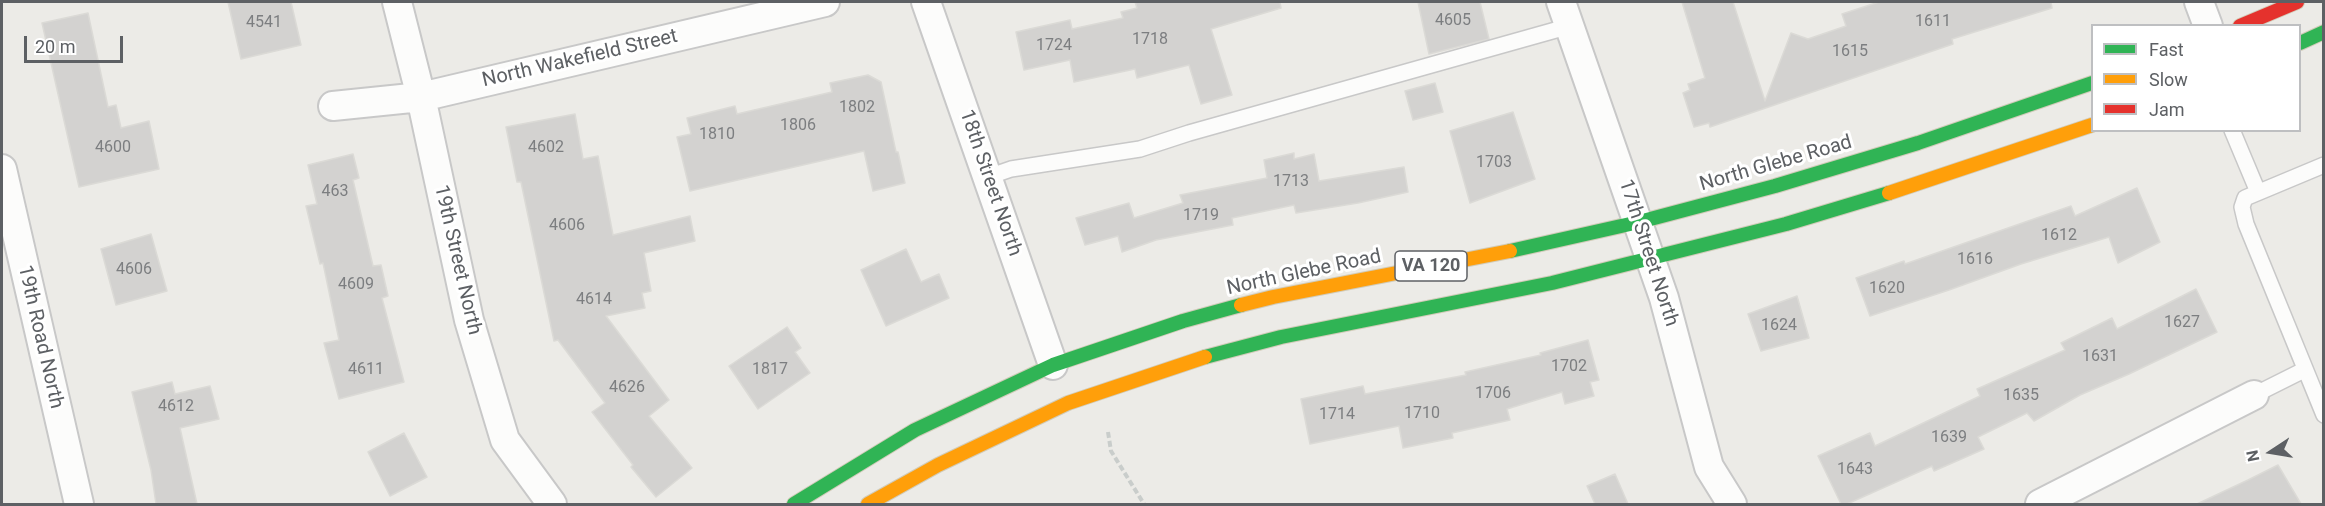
<!DOCTYPE html>
<html>
<head>
<meta charset="utf-8">
<style>
  body { margin:0 }
  #map { position:relative; width:2325px; height:506px; overflow:hidden; background:#ecebe7; font-family:Roboto,sans-serif }
  canvas { display:block }
  .frame { position:absolute; inset:0; border:3px solid #5d6064; pointer-events:none }
  .legend { position:absolute; left:2091px; top:24px; width:210px; height:108px; box-sizing:border-box; background:#fff; border:2px solid #bebfc1; margin:0; padding:8px 10px; list-style:none; font-size:18px; color:#5d6064 }
  .legend li { display:flex; align-items:center; gap:12px; height:30px }
  .legend b { width:30px; border:2px solid #bebfc1 }
  .north { position:absolute; left:2241px; top:422px; width:60px; height:60px; -webkit-text-stroke:4px #fff; paint-order:stroke; rotate:258deg; font-size:16px; font-weight:700; line-height:24px; text-align:center; color:#5d6064 }
  .north::after { content:''; display:block; margin:auto; width:21px; height:27px; background:#5d6064; clip-path:polygon(50% 0,100% 100%,50% 72%,0 100%) }
  .scale { position:absolute; left:24px; top:36px; width:99px; height:27px; box-sizing:border-box; border:3px solid #5d6064; border-top:0; padding-left:8px; font-size:18px; line-height:21px; white-space:nowrap; color:#5d6064; -webkit-text-stroke:4px #fff; paint-order:stroke }
</style>
</head>
<body>
<div id="map">
<canvas width="2325" height="506"></canvas>
<div class="frame"></div>
<ul class="legend">
<li><b style="height:8px;background:#30b455"></b>Fast</li>
<li><b style="height:8px;background:#ff9f0a"></b>Slow</li>
<li><b style="height:8px;background:#e5322d"></b>Jam</li>
</ul>
<div class="north">N</div>
<div class="scale">20 m</div>
</div>
<script>
const ctx = document.querySelector('canvas').getContext('2d');
ctx.lineJoin = 'round';
function paint(path, color) { ctx.fillStyle = color; ctx.fill(path, 'evenodd'); }
const shape = rows => new Path2D(rows.map(r => 'M' + r).join(''));
function trace(path, color, width, dash) { ctx.strokeStyle = color; ctx.lineWidth = width; ctx.lineCap = dash ? 'butt' : 'round'; ctx.setLineDash(dash || []); ctx.stroke(path); }
function label(font, color, halo, rows, align = 'center') {
  ctx.font = font + ' Roboto,sans-serif'; ctx.lineWidth = 6; ctx.setLineDash([]); ctx.textBaseline = 'middle'; ctx.strokeStyle = halo; ctx.fillStyle = color; for (const [text, x, y, turn = 0] of rows) {
    ctx.save(); ctx.translate(x, y); ctx.rotate((+turn || 0) * Math.PI / 180); ctx.textAlign = isNaN(turn) ? turn : align; if (halo) ctx.strokeText(text, 0, 0); ctx.fillText(text, 0, 0); ctx.restore();
  }
}
const building = shape([
  [228,2,291,2,301,45,241,59,228,2],
  [1135,2,1280,2,1281,8,1211,29,1232,95,1201,104,1189,65,1137,78,1135,69,1074,82,1070,60,1024,70,1016,32,1070,20,1072,29,1123,18,1121,12,1137,8,1135,2],
  [1418,2,1480,2,1489,39,1429,54,1418,2],
  [1682,2,1733,2,1765,101,1791,33,1808,39,1846,26,1842,14,1879,2,2051,2,2052,8,1952,39,1953,44,1710,127,1709,123,1694,127,1683,93,1690,90,1688,84,1705,78,1682,2],
  [88,13,108,107,116,105,121,128,149,121,159,169,79,187,42,23,88,13],
  [868,75,881,82,896,152,898,152,905,183,873,191,864,151,690,191,677,137,691,134,687,118,735,106,737,114,832,92,830,83,868,75],
  [1435,83,1443,112,1413,120,1405,91,1435,83],
  [1513,112,1535,179,1470,203,1450,131,1513,112],
  [575,114,583,159,598,156,613,235,690,216,695,241,644,253,651,291,642,293,645,308,606,316,669,400,649,416,692,468,656,497,631,467,633,465,592,412,605,403,558,340,554,341,521,182,517,182,506,127,575,114],
  [1294,153,1294,159,1314,154,1319,181,1404,167,1408,192,1358,203,1296,213,1294,205,1232,218,1233,225,1156,240,1122,252,1118,236,1085,245,1076,218,1129,203,1134,218,1183,203,1180,195,1267,178,1264,160,1294,153],
  [353,154,359,178,353,180,373,266,381,265,388,296,382,298,404,382,339,399,324,343,339,340,323,263,320,264,306,206,317,204,308,165,353,154],
  [2137,188,2160,242,2118,263,2109,237,2021,264,1949,290,1870,316,1856,278,1904,261,1905,264,2071,206,2075,216,2137,188],
  [151,234,167,291,116,305,101,249,151,234],
  [906,249,921,282,939,274,949,298,886,326,861,270,906,249],
  [2196,289,2217,332,2129,374,2080,395,2034,421,2027,413,1978,437,1984,449,1934,471,1932,466,1847,504,1841,504,1818,456,1870,433,1875,446,1980,396,1977,389,2065,350,2061,343,2112,318,2117,329,2196,289],
  [1797,296,1809,338,1761,351,1748,314,1797,296],
  [787,327,801,348,795,352,810,373,758,409,729,366,787,327],
  [1588,340,1599,380,1590,382,1594,396,1565,404,1562,392,1507,409,1510,420,1452,433,1453,438,1403,448,1399,426,1310,444,1301,399,1363,386,1365,394,1466,375,1465,372,1541,355,1540,353,1588,340],
  [172,382,175,394,210,386,219,419,180,428,197,504,156,504,151,470,132,392,172,382],
  [404,433,427,477,390,496,368,452,404,433],
  [2278,465,2301,504,2197,504,2248,480,2278,465],
  [1615,474,1628,504,1595,504,1587,486,1615,474]
]);
paint(building, '#d3d2d0');
trace(building, '#dbdad6', 1.5);
const lane = shape([
  [2232,130,2258,192],
  [2324,165,2245,198,2242,207,2246,224,2324,415],
  [988,177,1011,169,1140,149,1189,133,1570,26],
  [2254,395,2304,370]
]);
const street = shape([
  [397,2,421,97,469,320,505,440,552,504],
  [926,2,1053,365],
  [1561,2,1664,298,1709,467,1732,504],
  [2199,2,2208,26],
  [333,106,421,97,825,2],
  [2,169,79,504],
  [2040,504,2254,395]
]);
const fast = shape([
  [2300,43,2324,32],
  [1510,251,1639,222,1775,186,1918,143,2092,83],
  [1205,357,1281,337,1552,283,1786,224,1889,193],
  [794,504,915,430,1053,365,1183,321,1241,305]
]);
const slow = shape([
  [1889,193,2092,125],
  [1241,305,1273,297,1510,251],
  [868,504,938,465,1068,403,1205,357]
]);
const jam = shape([
  [2240,26,2297,2]
]);
trace(lane, '#c8c8c8', 18);
trace(street, '#c8c8c8', 32);
trace(fast, '#d1cbb8', 16);
trace(slow, '#d1cbb8', 16);
trace(jam, '#d1cbb8', 16);
trace(shape([
  [1108,432,1111,451,1144,504]
]), '#c9cdcb', 4, [6, 3]);
trace(lane, '#fcfcfb', 15);
trace(street, '#fcfcfb', 28);
trace(fast, '#30b455', 14);
trace(slow, '#ff9f0a', 14);
trace(jam, '#e5322d', 14);
label('16px', '#7c7e80', null, [
  ["4605",1453,21],
  ["1611",1933,22],
  ["4541",264,23],
  ["1718",1150,40],
  ["1724",1054,46],
  ["1615",1850,52],
  ["1802",857,108],
  ["1806",798,126],
  ["1810",717,135],
  ["4600",113,148],
  ["4602",546,148],
  ["1703",1494,163],
  ["1713",1291,182],
  ["463",335,192],
  ["1719",1201,216],
  ["4606",567,226],
  ["1612",2059,236],
  ["1616",1975,260],
  ["4606",134,270],
  ["4609",356,285],
  ["1620",1887,289],
  ["4614",594,300],
  ["1627",2182,323],
  ["1624",1779,326],
  ["1631",2100,357],
  ["1702",1569,367],
  ["4611",366,370],
  ["1817",770,370],
  ["4626",627,388],
  ["1706",1493,394],
  ["1635",2021,396],
  ["4612",176,407],
  ["1710",1422,414],
  ["1714",1337,415],
  ["1639",1949,438],
  ["1643",1855,470]
]);
for (const [x, y, w] of [
  [1431,266,72]
]) { const box = new Path2D(); box.roundRect(x - w / 2, y - 15, w, 30, 4.5); ctx.fillStyle = '#fff'; ctx.fill(box); trace(box, '#5d6064', 1.5); }
label('bold 18px', '#5d6064', null, [
  ["VA 120",1431,266]
]);
label('20px', '#5d6064', '#fff', [
  ["North Wakefield Street",580,59,-13],
  ["North Glebe Road",1776,164,-16],
  ["18th Street North",990,183,71],
  ["17th Street North",1648,253,72],
  ["19th Street North",457,260,77],
  ["North Glebe Road",1304,273,-12],
  ["19th Road North",40,337,77]
]);
</script>
</body>
</html>
